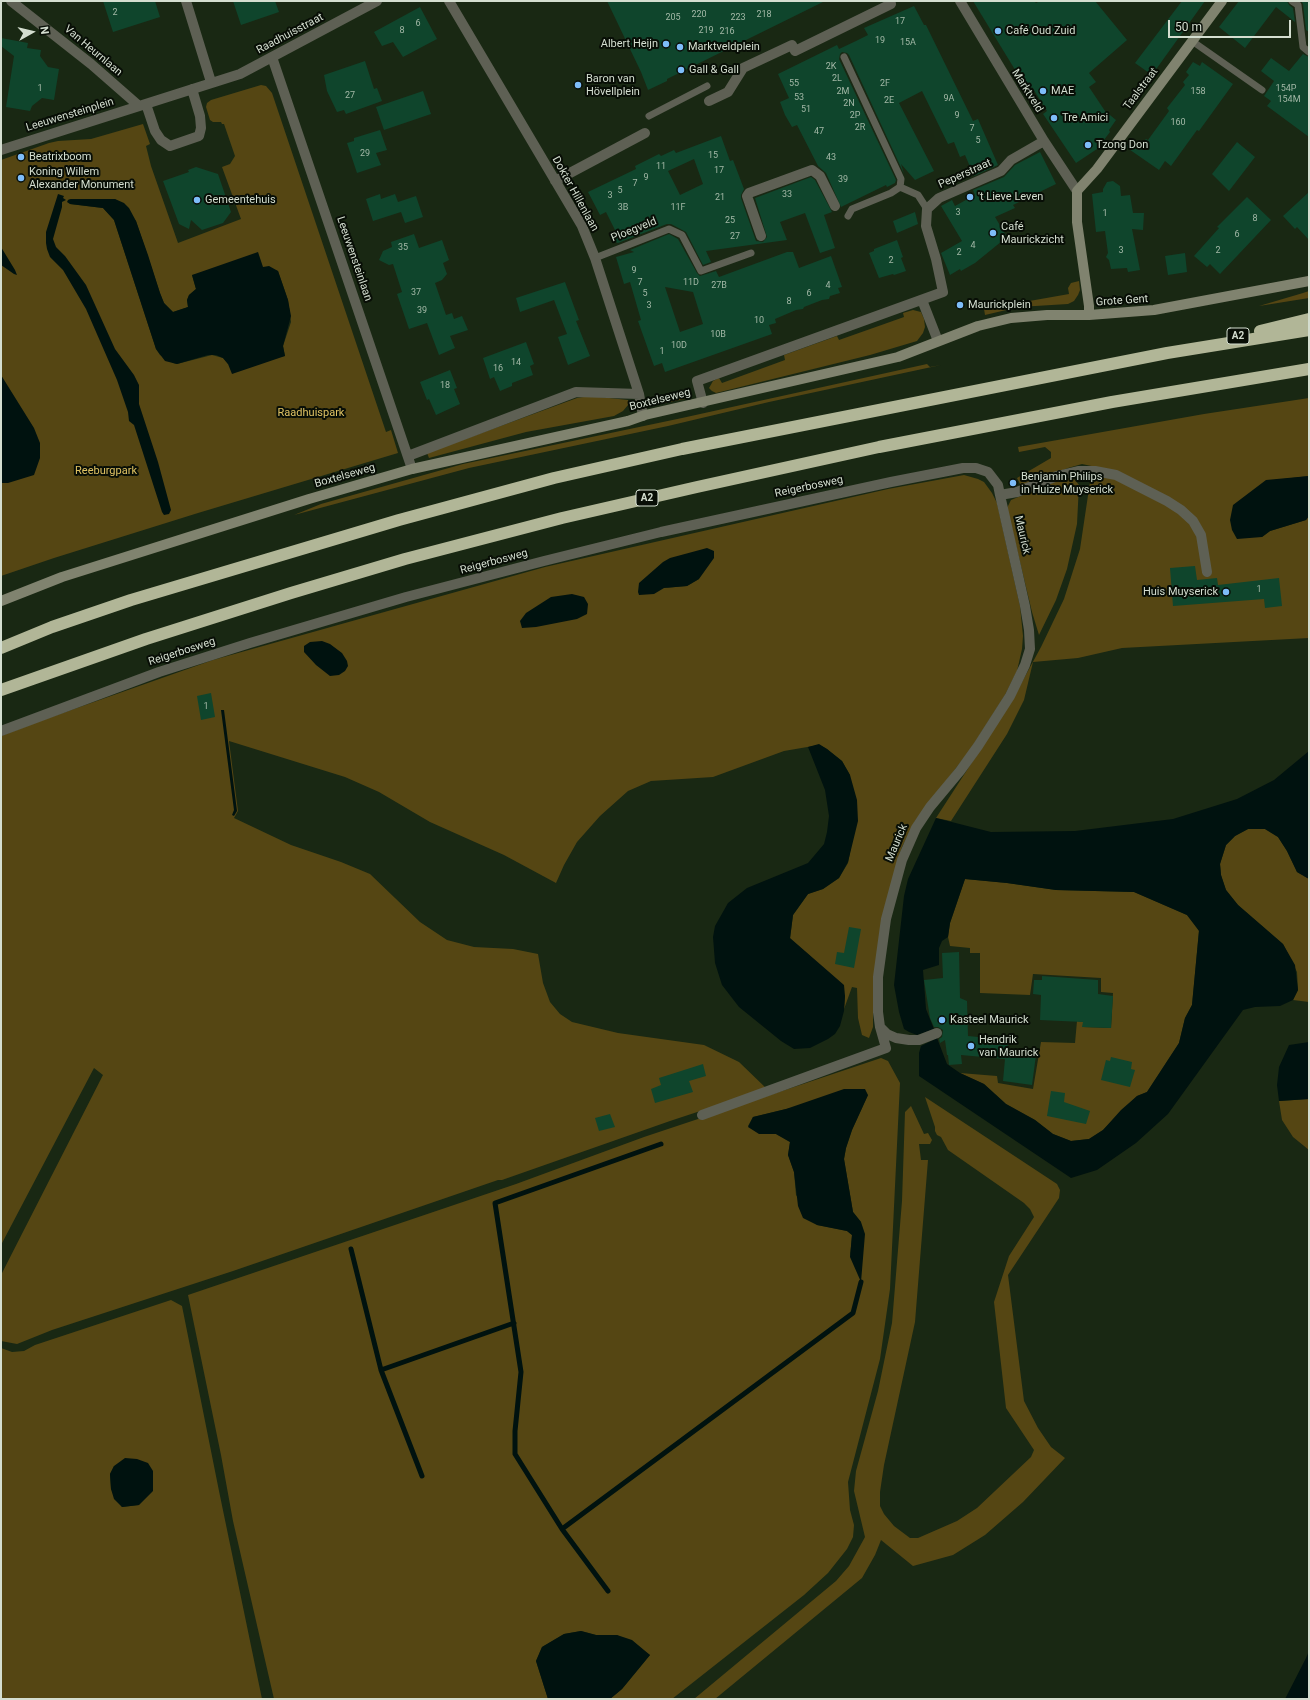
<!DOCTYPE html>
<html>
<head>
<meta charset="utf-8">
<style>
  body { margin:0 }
  #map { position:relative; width:1310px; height:1700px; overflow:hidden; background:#192813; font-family:Roboto,sans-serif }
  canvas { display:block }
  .frame { position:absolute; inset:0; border:2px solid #d4ded0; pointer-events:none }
  .north { position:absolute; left:12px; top:12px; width:40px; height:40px; -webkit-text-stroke:3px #080e06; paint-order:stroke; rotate:82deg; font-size:11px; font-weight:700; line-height:16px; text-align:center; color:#d4ded0 }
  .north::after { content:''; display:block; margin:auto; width:14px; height:18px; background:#d4ded0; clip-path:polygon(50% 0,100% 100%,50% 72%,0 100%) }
  .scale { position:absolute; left:1168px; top:20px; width:123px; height:18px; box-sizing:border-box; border:2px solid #d4ded0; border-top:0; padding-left:5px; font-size:12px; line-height:14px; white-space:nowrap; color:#d4ded0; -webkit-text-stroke:3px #080e06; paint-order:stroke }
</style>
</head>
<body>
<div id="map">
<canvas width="1310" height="1700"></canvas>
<div class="frame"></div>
<div class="north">N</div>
<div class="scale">50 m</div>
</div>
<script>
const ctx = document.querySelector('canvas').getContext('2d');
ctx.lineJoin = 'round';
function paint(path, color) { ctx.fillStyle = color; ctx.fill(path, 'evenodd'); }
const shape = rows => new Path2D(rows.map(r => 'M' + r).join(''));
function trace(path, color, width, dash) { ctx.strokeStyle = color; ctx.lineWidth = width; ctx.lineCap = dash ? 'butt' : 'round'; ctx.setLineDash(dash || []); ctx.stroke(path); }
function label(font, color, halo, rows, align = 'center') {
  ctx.font = font + ' Roboto,sans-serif'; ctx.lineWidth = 4; ctx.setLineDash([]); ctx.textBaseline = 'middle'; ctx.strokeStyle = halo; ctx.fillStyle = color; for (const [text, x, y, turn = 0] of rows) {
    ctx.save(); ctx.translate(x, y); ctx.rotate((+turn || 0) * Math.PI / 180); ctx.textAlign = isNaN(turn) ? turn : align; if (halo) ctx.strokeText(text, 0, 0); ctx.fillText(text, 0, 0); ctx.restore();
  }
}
paint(shape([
  [261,85,266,86,272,93,386,432,391,430,398,453,198,513,54,558,1,576,1,483,8,483,1,375,1,160,49,143,58,141,91,139,143,124,150,144,146,146,151,166,178,243,241,219,222,167,230,164,235,156,224,124,222,124,221,122,213,122,210,120,206,107,207,103,211,100],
  [71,199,115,199,136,221,160,293,164,303,173,312,188,307,187,300,189,295,196,289,192,275,263,267,278,271,288,300,291,322,283,346,285,356,228,364,223,358,212,355,177,364,173,363,160,355,156,349,114,220,103,208,70,204,68,200],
  [1079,281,1080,290,1078,295,1074,301,1068,304,1019,307,985,315,984,309,1069,294,1068,288,1071,283],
  [1309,291,1309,298,1259,306,1303,293],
  [913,310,921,312,924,319,925,327,923,333,917,341,870,355,716,393,712,391,709,388,713,381,719,378,722,383,785,360,784,355,837,336,839,340,873,328,904,317,903,313],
  [927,364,930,367,941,365,769,402,668,426,469,468,294,515,321,504,463,464,682,418],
  [690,389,691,395,690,398,665,403,655,402,652,399],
  [590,396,628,400,628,405,623,411,614,416,526,432,429,458,427,453,577,398],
  [1309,398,1309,476,1266,481,1262,537,1270,531,1306,520,1309,516,1309,638,1122,648,1078,658,1033,662,1024,700,1007,734,951,821,936,818,1011,702,1041,647,1064,599,1080,549,1090,482,1096,477,1115,471,1082,464,1068,468,1021,486,1017,478,1051,458,1051,452,1045,447,1019,452,1018,447,1204,414],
  [964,475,978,479,984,482,992,493,997,503,1020,606,1023,636,1022,649,1017,671,1005,695,970,750,915,821,902,847,898,859,876,961,873,983,873,1027,869,1038,862,1035,858,1018,857,988,852,987,844,1009,845,996,810,956,790,939,793,915,808,894,823,889,839,878,848,863,851,847,850,775,842,761,827,749,819,745,784,751,713,777,651,781,628,791,600,816,577,842,564,865,556,883,504,855,430,822,379,792,345,777,229,741,238,811,234,818,291,845,341,862,370,874,420,922,447,940,474,947,513,949,538,954,543,983,550,1002,560,1014,572,1022,618,1033,704,1045,739,1062,767,1089,670,1121,502,1180,498,1180,233,1271,52,1330,17,1344,1,1341,1,1275,103,1075,94,1068,1,1245,1,736,40,721,213,660,545,567,888,489],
  [699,579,687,586,664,588],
  [1071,478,1075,480,1079,485,1077,524,1067,569,1056,600,1039,635,1032,612,1007,508,1011,500,1059,480],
  [1248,829,1265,829,1278,837,1287,851,1297,872,1309,879,1309,1002,1293,1000,1298,990,1297,972,1283,944,1238,905,1226,890,1221,875,1220,864,1226,845,1235,836],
  [965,879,1007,883,1056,890,1134,892,1187,915,1199,930,1192,1005,1185,1018,1179,1043,1147,1092,1137,1096,1103,1130,1089,1139,1071,1141,1053,1134,1035,1120,1006,1104,984,1084,960,1073,997,1076,998,1083,1033,1089,1041,1042,1075,1043,1077,1021,1083,1022,1083,1027,1111,1028,1113,993,1101,992,1101,978,1033,974,1030,995,980,993,980,953,970,953,970,948,950,946,948,937,950,923],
  [881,1058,888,1061,900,1083,890,1289,880,1359,848,1482,850,1510,854,1525,853,1537,847,1549,828,1573,804,1595,672,1699,610,1699,622,1689,650,1655,617,1635,596,1635,581,1631,564,1634,542,1647,536,1661,548,1699,274,1699,233,1521,221,1455,188,1295,516,1184,644,1137],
  [868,1095,852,1130,846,1148,844,1159,853,1212,861,1222,850,1257,852,1235,847,1231,817,1225,796,1195,794,1172,788,1155,790,1142,776,1134,748,1126,753,1117,786,1109],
  [925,1097,1057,1184,1060,1190,1059,1198,1008,1275,1024,1401,1038,1428,1051,1447,1065,1458,1023,1502,985,1535,953,1555,913,1566,881,1540,875,1555,862,1578,715,1699,694,1699,836,1581,849,1566,865,1537,854,1491,856,1471,878,1391,892,1323,902,1201,905,1112,911,1106,924,1134,928,1133,932,1140,930,1144,919,1144,921,1160,928,1160,915,1322,884,1465,880,1492,880,1506,884,1514,894,1526,910,1538,918,1538,957,1521,977,1508,1031,1457,1034,1450,1006,1408,994,1302,1009,1256,1034,1217,1030,1209,1024,1203,948,1150,941,1137,937,1135,935,1131,935,1127],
  [1309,1099,1309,1150,1293,1137,1282,1120,1279,1101],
  [171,1300,182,1306,219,1491,262,1699,1,1699,1,1348,12,1352,24,1351,35,1345],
  [114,1466,139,1505,122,1507,111,1489,110,1474]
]), '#554613');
paint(shape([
  [58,194,64,196,63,198,66,200,62,202,62,207,53,239,56,247,65,256,86,285,115,349,134,375,139,385,139,404,158,462,171,510,169,514,164,515,162,512,134,425,129,421,128,412,117,380,86,309,63,270,50,257,47,249,46,243,46,232],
  [71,199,115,199,124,203,129,208,136,221,148,255,160,293,164,303,173,312,188,307,187,300,189,295,196,289,192,275,258,252,263,267,269,266,278,271,288,300,291,316,283,346,285,356,232,374,228,364,223,358,216,355,208,355,177,364,165,361,156,349,114,220,103,208,70,204,67,202,68,200],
  [1,247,15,270,17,275,14,274,1,265],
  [1,375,34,428,40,443,40,458,34,475,8,483,1,483],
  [1309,476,1309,516,1306,520,1270,531,1262,537,1237,539,1232,530,1230,520,1233,505,1266,480],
  [707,548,714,551,714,558,699,579,687,586,664,588,654,594,639,595,638,592,639,583,663,562,670,558],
  [572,594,584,597,588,604,587,614,577,619,536,627,522,628,520,621,526,613,551,597],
  [322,641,330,644,342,653,347,661,348,666,345,671,339,675,330,676,316,665,304,652,304,646,310,642],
  [221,710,224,710,237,811,234,816,232,815,234,810],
  [819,744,827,749,842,761,850,775,857,800,858,821,848,862,839,878,823,889,808,894,793,915,790,938,844,985,845,996,844,1011,840,1026,835,1034,828,1039,810,1048,794,1049,781,1041,739,1007,722,985,715,963,713,937,715,926,728,903,747,888,808,863,824,844,827,832,829,816,825,790,808,747],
  [1309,751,1309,879,1297,872,1287,851,1278,837,1265,829,1248,829,1235,836,1226,845,1220,864,1221,875,1226,890,1238,905,1283,944,1295,965,1298,990,1293,1000,1280,1006,1255,1007,1243,1010,1168,1114,1136,1143,1097,1170,1071,1178,919,1076,919,1053,921,1046,937,1038,947,1064,960,1073,984,1084,1006,1104,1035,1120,1053,1134,1071,1141,1089,1139,1103,1130,1121,1110,1137,1096,1147,1092,1179,1043,1185,1018,1192,1005,1199,931,1187,915,1134,892,1056,890,1007,883,965,879,950,923,948,937,942,941,939,948,939,965,923,970,926,1009,934,1029,917,1035,909,1032,904,1029,899,1012,894,985,904,896,908,879,936,818,991,832,1075,831,1173,819,1237,799,1274,780],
  [1309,1042,1309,1099,1279,1101,1277,1085,1279,1067,1289,1045],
  [844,1089,865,1089,868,1095,852,1130,846,1148,844,1159,853,1212,861,1222,865,1234,861,1282,850,1257,852,1235,847,1231,817,1225,803,1218,798,1206,794,1172,788,1155,790,1142,776,1134,759,1134,748,1127,753,1117,786,1109],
  [125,1458,137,1459,148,1463,153,1471,153,1491,139,1505,122,1507,114,1499,111,1489,110,1474,114,1466],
  [581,1631,596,1635,617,1635,632,1640,650,1655,622,1689,610,1699,548,1699,536,1661,542,1647,564,1634],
  [1309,1651,1309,1699,1285,1699,1306,1658]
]), '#00120f');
trace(shape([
  [661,1144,495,1203,521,1372,515,1431,515,1454,562,1529,853,1313,861,1282],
  [351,1249,381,1370,514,1323],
  [381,1370,422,1476],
  [562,1529,608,1591]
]), '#00120f', 5);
paint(shape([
  [103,1,155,1,160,17,113,32],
  [233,1,275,1,279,12,241,25],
  [607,1,825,1,667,79,667,81,648,90,641,72],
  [973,1,1034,1,1036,3,1040,1,1095,1,1127,40,1089,73,1096,82,1089,87,1105,111,1116,120,1109,130,1110,132,1097,149,1076,163,1043,114,1047,111,1032,87,1028,91],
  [1182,1,1205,1,1152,75,1135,63],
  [1239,1,1287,1,1289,5,1293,8,1295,22,1276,7,1245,48,1219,27],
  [1301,1,1309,1,1309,32,1306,30,1303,4],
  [914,6,924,25,926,25,973,121,978,119,998,165,974,176,965,155,960,157,954,142,948,144,922,91,899,103,934,171,915,180,901,164,904,174,849,55,847,53,842,52,840,54,839,59,896,180,895,183,887,187,886,185,841,207,826,173,818,166,797,125,792,127,785,115,780,102,789,98,778,74,837,45,839,49,856,41,868,35,864,28],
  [420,7,437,39,403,57,393,42,382,46,374,32],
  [1,38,28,43,27,48,41,50,40,56,48,67,59,69,54,100,42,98,32,106,30,111,6,107,14,56,1,46],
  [1303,54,1309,57,1309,137,1267,106,1271,101,1264,96,1274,81,1261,71,1271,58,1289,71],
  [365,61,374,89,377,88,382,101,346,114,344,110,337,112,327,91,324,75],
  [1193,62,1200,66,1202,62,1233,84,1199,131,1197,130,1171,166,1165,161,1159,170,1123,145,1141,144,1146,139,1148,140,1169,111,1167,108,1185,85,1183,82,1189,75,1186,72],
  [423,91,431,114,384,130,376,107],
  [380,130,387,150,376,153,381,165,357,173,347,143,354,141,354,138],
  [721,136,730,161,733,160,744,189,741,195,741,198,756,241,763,242,767,237,755,198,811,177,815,180,832,212,824,215,835,248,820,253,805,213,780,222,787,240,706,251,711,262,703,265,686,232,671,224,667,224,618,243,613,241,617,234,606,212,600,215,588,192,636,169,635,166,659,154,661,156,674,150,676,153],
  [694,159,703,184,680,195,668,171],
  [1237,142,1255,157,1229,191,1212,174],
  [1040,152,1056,184,1013,205,1015,208,995,217,1007,237,975,263,961,271,960,269,950,275,941,253,962,241,941,206,952,200,955,206,975,195,973,190,1004,177,1015,165],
  [196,167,218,174,231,212,223,223,202,230,191,220,189,229,179,224,163,181,189,172,188,170],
  [1113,181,1120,186,1121,196,1130,195,1133,213,1144,213,1143,230,1132,229,1140,270,1128,272,1127,268,1111,269,1109,260,1106,257,1108,253,1105,231,1096,232,1092,194,1103,192,1103,189,1107,182],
  [1309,192,1309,240,1297,227,1295,229,1283,216],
  [380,194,381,199,395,194,398,202,416,196,423,217,405,223,401,212,373,221,366,199],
  [1247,197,1271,220,1220,274,1210,264,1207,267,1194,256,1219,228,1217,227],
  [915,212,918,224,897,233,893,221],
  [414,234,419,248,442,240,449,260,443,263,447,274,442,280,435,283,446,315,452,313,454,319,462,316,468,330,450,336,455,348,439,355,427,323,409,329,397,294,402,292,393,264,389,265,379,260,383,251,392,247,391,242],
  [669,234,678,239,697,273,700,276,716,271,719,277,787,252,793,252,799,268,831,256,842,287,838,288,840,293,830,296,829,299,822,300,804,307,803,309,796,310,775,319,776,323,769,325,772,334,665,372,662,363,654,366,638,321,641,320,630,282,624,284,616,257,634,252,630,250],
  [665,287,693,292,703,324,680,332],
  [897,240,903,257,901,258,906,271,894,275,893,274,879,278,869,253,874,251,874,249],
  [1185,253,1187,272,1168,275,1165,256],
  [565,282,579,320,576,321,590,356,568,365,558,337,567,334,554,300,520,312,516,298],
  [526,342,534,364,530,366,533,375,512,383,512,386,500,391,494,377,490,379,483,358],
  [450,370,457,388,454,389,460,404,436,415,429,399,427,400,420,382],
  [1195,566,1197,580,1217,578,1218,585,1279,578,1282,606,1265,608,1264,599,1173,606,1170,568],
  [211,693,215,717,201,720,197,696],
  [849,927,861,929,854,968,835,964,837,952,844,953],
  [959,952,960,998,967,1001,968,1036,1008,1040,1007,1051,1036,1055,1032,1085,1003,1081,1005,1059,961,1055,962,1064,949,1065,948,1055,947,1055,945,1040,940,1043,939,1039,942,1037,943,1030,938,1027,934,1027,930,1018,924,980,943,978,942,953],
  [1042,976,1098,980,1098,994,1113,996,1111,1028,1082,1027,1083,1022,1040,1020,1041,995,1033,994,1034,980,1042,980],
  [1111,1057,1132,1062,1131,1069,1135,1070,1130,1087,1101,1080,1106,1060,1110,1061],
  [703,1064,706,1076,689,1081,693,1092,655,1103,651,1089,661,1085,659,1078],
  [1051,1091,1065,1093,1064,1102,1090,1111,1086,1124,1047,1116],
  [610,1114,615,1127,599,1131,595,1118]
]), '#0f452c');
trace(shape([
  [1292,1,1298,5,1303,47,1309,52],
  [1192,41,1262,90],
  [844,57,901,179,900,187,891,193,852,209,848,216],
  [649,116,707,86],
  [900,187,918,195,927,209],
  [595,258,669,229,682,235,701,271,751,253]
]), '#5e6054', 7);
trace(shape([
  [11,1,91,64,139,106],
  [186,1,211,82],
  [449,1,582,226,595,258,639,394,643,416],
  [960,1,1044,141,1077,191],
  [272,57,412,469],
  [709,101,728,92,743,68,792,45,795,51,891,4],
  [146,104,155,131,161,140,170,146,199,136,201,128,200,116,192,89],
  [1,150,240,74,377,1],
  [555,181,645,133],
  [761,236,747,196,749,193,812,170,820,176,835,206],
  [922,300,938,341],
  [703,403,697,381,943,292,936,259,926,226,927,209,939,198,1001,171,1011,160,1044,141],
  [408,456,576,392,639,394],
  [1000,495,1017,492,1057,476,1078,471,1095,471,1116,475,1167,501,1181,510,1193,521,1201,535,1207,572],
  [1,731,159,672,250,643,406,597,544,561,661,532,891,482,963,468,976,468,988,472,998,485,1000,495,1025,606,1029,630,1030,649,1025,665,1010,696,978,746,960,771,930,807,916,828,902,860,886,919,878,977,878,1012,880,1027,886,1048,702,1115],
  [880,1027,887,1034,896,1038,909,1040,919,1040,937,1033]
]), '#5e6054', 10);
trace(shape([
  [1089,315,1089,306,1077,222,1077,191,1097,169,1222,1],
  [1,601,62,577,309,499,412,469,628,421,645,415,898,357,978,326,1011,318,1047,315,1089,315,1154,310,1309,281]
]), '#80836f', 10);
trace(shape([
  [1260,331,1309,319],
  [1,648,52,627,131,600,399,520,554,478,682,449,1167,353,1309,330],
  [1,690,146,639,291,593,405,559,562,518,697,487,879,447,1112,402,1309,369]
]), '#b1b697', 12);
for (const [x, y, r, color] of [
  [998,31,4,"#7ebdf9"],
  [666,44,4,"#7ebdf9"],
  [680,47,4,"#7ebdf9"],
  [681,70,4,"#7ebdf9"],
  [578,85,4,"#7ebdf9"],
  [1043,91,4,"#7ebdf9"],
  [1054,118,4,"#7ebdf9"],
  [1088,145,4,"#7ebdf9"],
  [21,157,4,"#7ebdf9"],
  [21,178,4,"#7ebdf9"],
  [970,197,4,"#7ebdf9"],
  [197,200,4,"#7ebdf9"],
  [993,233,4,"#7ebdf9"],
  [960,305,4,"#7ebdf9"],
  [1013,483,4,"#7ebdf9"],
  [1226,592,4,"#7ebdf9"],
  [942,1020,4,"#7ebdf9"],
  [971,1046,4,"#7ebdf9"]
]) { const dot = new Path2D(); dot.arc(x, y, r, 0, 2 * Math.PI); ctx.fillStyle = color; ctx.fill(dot); trace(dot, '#080e06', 1.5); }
label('9px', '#a3b8a7', null, [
  ["2",115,13],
  ["220",699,15],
  ["218",764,15],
  ["205",673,18],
  ["223",738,18],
  ["17",900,22],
  ["6",418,24],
  ["8",402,31],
  ["219",706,31],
  ["216",727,32],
  ["19",880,41],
  ["15A",908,43],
  ["2K",831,67],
  ["2L",837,79],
  ["55",794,84],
  ["2F",885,84],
  ["1",40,89],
  ["154P",1286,89],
  ["2M",843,92],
  ["158",1198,92],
  ["27",350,96],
  ["53",799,98],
  ["9A",949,99],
  ["154M",1289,100],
  ["2E",889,101],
  ["2N",849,104],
  ["51",806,110],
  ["2P",855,116],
  ["9",957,116],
  ["160",1178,123],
  ["2R",860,128],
  ["7",972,129],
  ["47",819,132],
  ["5",978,141],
  ["29",365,154],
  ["15",713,156],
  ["43",831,158],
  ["11",661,167],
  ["17",719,171],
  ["9",646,178],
  ["39",843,180],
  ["7",635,184],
  ["5",620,191],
  ["33",787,195],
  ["3",610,196],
  ["21",720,198],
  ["3B",623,208],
  ["11F",678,208],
  ["3",958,213],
  ["1",1105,214],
  ["8",1255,219],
  ["25",730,221],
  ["6",1237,235],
  ["27",735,237],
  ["4",973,246],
  ["35",403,248],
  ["3",1121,251],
  ["2",1218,251],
  ["2",959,253],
  ["2",891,261],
  ["9",634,271],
  ["7",640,283],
  ["11D",691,283],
  ["27B",719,286],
  ["4",828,286],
  ["37",416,293],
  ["5",645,294],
  ["6",809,294],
  ["8",789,302],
  ["3",649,306],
  ["39",422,311],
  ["10",759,321],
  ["10B",718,335],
  ["10D",679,346],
  ["1",662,352],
  ["14",516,363],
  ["16",498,369],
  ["18",445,386],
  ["1",1259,590],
  ["1",206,707]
]);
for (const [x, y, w] of [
  [1238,336,22],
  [647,498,22]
]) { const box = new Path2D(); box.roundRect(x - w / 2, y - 8, w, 16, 3); ctx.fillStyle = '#080e06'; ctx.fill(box); trace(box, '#d4ded0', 1); }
label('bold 10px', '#d4ded0', null, [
  ["A2",1238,336],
  ["A2",647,498]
]);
label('11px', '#d4ded0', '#080e06', [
  ["Café Oud Zuid",1006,31],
  ["Albert Heijn",658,44,"right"],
  ["Marktveldplein",688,47],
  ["Gall & Gall",689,70],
  ["Baron van",586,79],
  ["Hövellplein",586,92],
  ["MAE",1051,91],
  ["Tre Amici",1062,118],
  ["Tzong Don",1096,145],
  ["Beatrixboom",29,157],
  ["Koning Willem",29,172],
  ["Alexander Monument",29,185],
  ["'t Lieve Leven",978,197],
  ["Gemeentehuis",205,200],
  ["Café",1001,227],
  ["Maurickzicht",1001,240],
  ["Maurickplein",968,305],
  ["Benjamin Philips",1021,477],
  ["in Huize Muyserick",1021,490],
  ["Huis Muyserick",1218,592,"right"],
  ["Kasteel Maurick",950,1020],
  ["Hendrik",979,1040],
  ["van Maurick",979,1053]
], 'left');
label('11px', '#d4ded0', '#080e06', [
  ["Raadhuisstraat",290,34,-28],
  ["Van Heurnlaan",93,51,40],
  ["Taalstraat",1141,89,-53],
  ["Marktveld",1027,91,58],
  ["Leeuwensteinplein",70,115,-17],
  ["Peperstraat",965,174,-24],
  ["Dokter Hillenlaan",575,194,61],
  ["Ploegveld",634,230,-22],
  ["Leeuwensteinlaan",354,259,71],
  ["Grote Gent",1122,301,-4],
  ["Boxtelseweg",660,400,-14],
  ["Boxtelseweg",345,476,-16],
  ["Reigerbosweg",809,487,-12],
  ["Maurick",1022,535,77],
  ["Reigerbosweg",494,562,-15],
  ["Reigerbosweg",182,652,-18],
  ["Maurick",897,843,-67]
]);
label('11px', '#e0c364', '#080e06', [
  ["Raadhuispark",311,413],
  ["Reeburgpark",106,471]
]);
</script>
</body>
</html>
